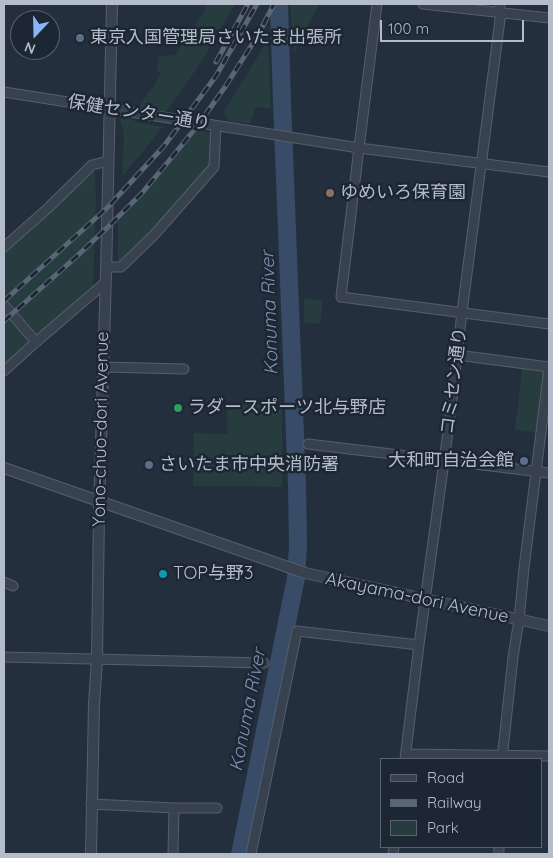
<!DOCTYPE html>
<html>
<head>
<meta charset="utf-8">
<style>
  body { margin:0 }
  #map { position:relative; width:553px; height:858px; overflow:hidden; background:#242f3e; font-family:Quicksand,sans-serif }
  canvas { display:block }
  .frame { position:absolute; inset:0; border:5px solid #b4bcc9; pointer-events:none }
  .legend { position:absolute; left:380px; top:758px; width:162px; height:90px; box-sizing:border-box; background:#1d2633; border:1px solid #59626f; margin:0; padding:6px 9px; list-style:none; font-size:15px; color:#b4bcc9 }
  .legend li { display:flex; align-items:center; gap:10px; height:25px }
  .legend b { width:25px; border:1px solid #59626f }
  .north { position:absolute; left:10px; top:10px; width:50px; height:50px; box-sizing:border-box; background:#1d2633; border:1px solid #59626f; border-radius:50%; rotate:201deg; font-size:14px; font-weight:700; line-height:20px; text-align:center; color:#b4bcc9 }
  .north::after { content:''; display:block; margin:auto; width:18px; height:22px; background:#8ab4f8; clip-path:polygon(50% 0,100% 100%,50% 72%,0 100%) }
  .scale { position:absolute; left:380px; top:20px; width:144px; height:22px; box-sizing:border-box; border:2px solid #b4bcc9; border-top:0; padding-left:6px; font-size:15px; line-height:18px; white-space:nowrap; color:#b4bcc9; -webkit-text-stroke:4px #1d2633; paint-order:stroke }
</style>
</head>
<body>
<div id="map">
<canvas width="553" height="858"></canvas>
<div class="frame"></div>
<ul class="legend">
<li><b style="height:6px;background:#38414e"></b>Road</li>
<li><b style="height:6px;background:#5a6575"></b>Railway</li>
<li><b style="height:14px;background:#263c3f"></b>Park</li>
</ul>
<div class="north">N</div>
<div class="scale">100 m</div>
</div>
<script>
const ctx = document.querySelector('canvas').getContext('2d');
ctx.lineJoin = 'round';
function paint(path, color) { ctx.fillStyle = color; ctx.fill(path, 'evenodd'); }
const shape = rows => new Path2D(rows.map(r => 'M' + r).join(''));
function trace(path, color, width, dash) { ctx.strokeStyle = color; ctx.lineWidth = width; ctx.lineCap = dash ? 'butt' : 'round'; ctx.setLineDash(dash || []); ctx.stroke(path); }
function label(font, color, halo, rows, align = 'center') {
  ctx.font = font + ' Quicksand,"Noto Sans JP",sans-serif'; ctx.lineWidth = 5; ctx.setLineDash([]); ctx.textBaseline = 'middle'; ctx.strokeStyle = halo; ctx.fillStyle = color; for (const [text, x, y, turn = 0] of rows) {
    ctx.save(); ctx.translate(x, y); ctx.rotate((+turn || 0) * Math.PI / 180); ctx.textAlign = isNaN(turn) ? turn : align; if (halo) ctx.strokeText(text, 0, 0); ctx.fillText(text, 0, 0); ctx.restore();
  }
}
paint(shape([
  [205,4,235,4,202,61,166,112,138,107,157,81,161,72,157,72,158,57,175,55,205,10],
  [290,4,319,4,294,53],
  [266,43,268,43,271,109,256,107,250,124,227,121,227,117,223,113],
  [123,118,128,118,137,122,163,127,122,177,124,134,120,120],
  [197,130,212,133,212,165,180,203,122,263,118,264,118,221,139,200],
  [93,171,95,172,96,204,93,286,4,364,4,254,38,224],
  [304,298,323,301,320,324,304,322],
  [525,367,545,370,539,433,515,430,522,370],
  [227,403,282,404,282,487,193,486,194,433,227,434]
]), '#263c3f');
trace(shape([
  [240,854,296,578,298,545,297,486,282,102,279,4]
]), '#394c67', 18);
const minor = shape([
  [377,4,359,148,341,297,549,324],
  [423,4,549,18],
  [4,92,359,148,549,172],
  [4,247,47,209,92,165,108,161],
  [106,267,121,267,154,235,214,167,216,126],
  [4,305,36,342],
  [457,355,549,367],
  [103,367,184,369],
  [4,371,36,342,106,282],
  [308,444,549,473],
  [4,582,13,586],
  [4,657,264,663],
  [407,754,549,756],
  [405,759,419,645,450,417,462,312,501,12,499,4],
  [502,759,513,657,519,620,524,568,549,368],
  [91,804,174,808,217,808],
  [173,854,174,808],
  [251,854,297,631,419,645],
  [393,854,394,847],
  [499,854,499,847]
]);
const tertiary = shape([
  [4,468,305,573,549,626],
  [91,854,94,704,97,659,99,510,106,274,112,4]
]);
trace(minor, '#565f6c', 11);
trace(tertiary, '#565f6c', 12);
trace(minor, '#38414e', 9);
trace(tertiary, '#38414e', 10);
const rail = shape([
  [216,62,248,4],
  [4,301,108,207,164,146,216,76,257,4],
  [4,321,76,257,111,224,142,193,173,156,198,125,225,87,258,35,274,4]
]);
trace(rail, '#5a6575', 5);
trace(rail, '#1d2633', 3, [9]);
for (const [x, y, r, color] of [
  [80,38,5,"#5c6f8a"],
  [330,193,5,"#8d6e63"],
  [178,408,5,"#2e9e5b"],
  [524,461,5,"#5c6f8a"],
  [149,465,5,"#5c6f8a"],
  [163,574,5,"#0f9aa8"]
]) { const dot = new Path2D(); dot.arc(x, y, r, 0, 2 * Math.PI); ctx.fillStyle = color; ctx.fill(dot); trace(dot, '#1d2633', 2); }
label('18px', '#b4bcc9', '#1d2633', [
  ["東京入国管理局さいたま出張所",90,38],
  ["ゆめいろ保育園",340,193],
  ["ラダースポーツ北与野店",188,408],
  ["大和町自治会館",514,461,"right"],
  ["さいたま市中央消防署",159,465],
  ["TOP与野3",173,574]
], 'left');
label('18px', '#b4bcc9', '#1d2633', [
  ["保健センター通り",139,113,9],
  ["コミセン通り",454,381,-83],
  ["Yono-chuo-dori Avenue",101,429,-89],
  ["Akayama-dori Avenue",417,598,12]
]);
label('italic 19px', '#7c92b1', '#1d2633', [
  ["Konuma River",270,313,-92],
  ["Konuma River",248,710,-79]
]);
</script>
</body>
</html>
